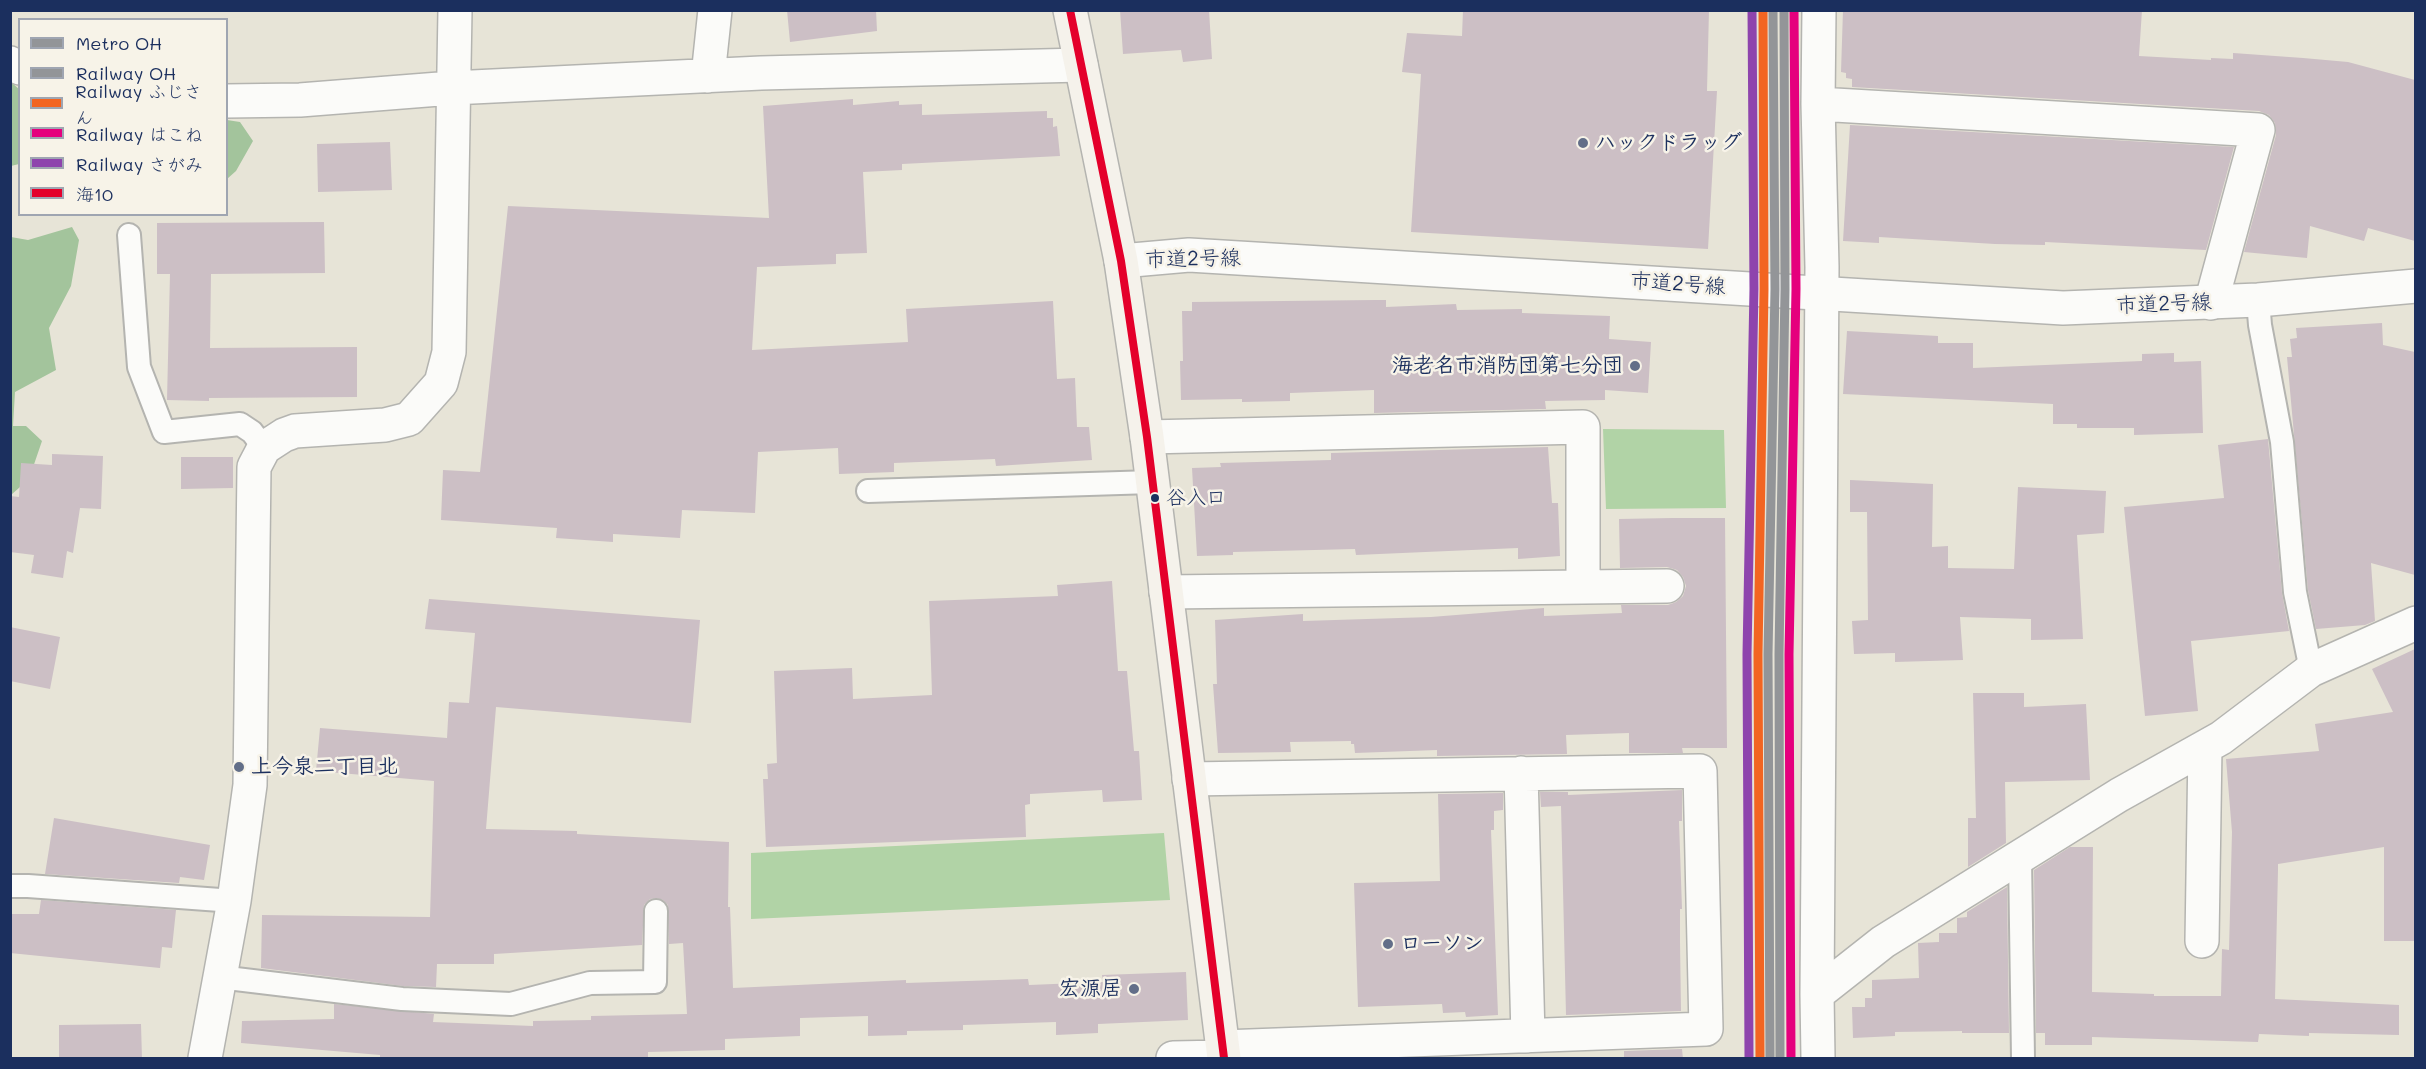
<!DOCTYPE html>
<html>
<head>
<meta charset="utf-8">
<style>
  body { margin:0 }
  #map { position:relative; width:2426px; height:1069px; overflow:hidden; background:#e7e4d7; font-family:Mali,"Klee One",sans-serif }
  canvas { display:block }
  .frame { position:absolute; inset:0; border:12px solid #1b2f5e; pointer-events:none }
  .legend { position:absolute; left:18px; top:18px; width:210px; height:198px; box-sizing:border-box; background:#f7f3e8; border:2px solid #9fa5b1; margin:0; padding:8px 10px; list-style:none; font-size:18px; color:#1b2f5e }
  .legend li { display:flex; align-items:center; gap:12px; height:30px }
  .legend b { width:30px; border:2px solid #9fa5b1 }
</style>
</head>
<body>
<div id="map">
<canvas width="2426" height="1069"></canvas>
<div class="frame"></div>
<ul class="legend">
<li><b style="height:8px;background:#939598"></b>Metro OH</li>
<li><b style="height:8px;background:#939598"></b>Railway OH</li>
<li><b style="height:8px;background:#f26522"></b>Railway ふじさん</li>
<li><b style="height:8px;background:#e5007d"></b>Railway はこね</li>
<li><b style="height:8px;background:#8e44ad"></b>Railway さがみ</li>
<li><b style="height:8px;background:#e4002b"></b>海10</li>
</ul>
</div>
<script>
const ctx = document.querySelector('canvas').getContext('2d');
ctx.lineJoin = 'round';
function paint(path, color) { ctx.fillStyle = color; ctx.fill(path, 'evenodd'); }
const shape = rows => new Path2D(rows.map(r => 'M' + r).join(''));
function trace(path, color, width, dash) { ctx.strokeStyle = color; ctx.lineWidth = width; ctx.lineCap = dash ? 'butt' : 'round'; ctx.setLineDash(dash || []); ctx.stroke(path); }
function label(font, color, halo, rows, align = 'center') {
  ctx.font = font + ' Mali,"Klee One",sans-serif'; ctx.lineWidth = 5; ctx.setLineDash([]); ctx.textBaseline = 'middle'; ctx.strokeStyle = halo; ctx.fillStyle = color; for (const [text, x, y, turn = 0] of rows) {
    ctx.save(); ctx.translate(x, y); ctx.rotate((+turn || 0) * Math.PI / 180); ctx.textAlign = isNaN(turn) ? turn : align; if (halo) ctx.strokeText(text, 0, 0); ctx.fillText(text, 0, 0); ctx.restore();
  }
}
paint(shape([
  [1603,429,1724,430,1726,508,1606,509],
  [1164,833,1170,900,751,919,751,853]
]), '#b1d3a6');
paint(shape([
  [11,82,20,90,19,164,11,166],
  [227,120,240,122,253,141,236,171,227,179],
  [72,227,79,240,71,286,49,328,56,370,15,392,13,426,26,426,42,441,29,479,11,495,11,237,28,240]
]), '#a3c49c');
paint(shape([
  [787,10,876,10,877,31,790,42],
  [1120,10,1209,10,1212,59,1183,62,1181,50,1123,54],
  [1463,10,1709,10,1707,91,1717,91,1708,249,1411,232,1421,74,1402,72,1407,33,1462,36],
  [1843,10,2142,10,2139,56,2211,60,2211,58,2233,59,2233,53,2303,58,2348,62,2415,80,2415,241,2368,228,2364,241,2310,226,2307,258,2244,252,2276,135,2275,123,2269,115,2259,111,1852,87,1852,79,1846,78,1846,73,1841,72],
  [853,99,853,105,899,101,899,105,922,104,922,115,1047,111,1047,118,1053,118,1053,127,1057,126,1060,156,902,164,902,170,863,172,867,253,836,254,836,264,757,267,752,350,908,342,906,309,1053,301,1057,379,1075,378,1077,427,1089,427,1092,460,996,466,995,459,894,463,894,472,839,474,838,448,758,452,755,513,682,510,680,538,613,534,613,542,556,538,557,528,441,520,443,470,480,472,508,206,769,218,763,106],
  [1850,125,2234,147,2206,250,2045,242,2045,245,1995,244,1879,237,1879,243,1843,241],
  [390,142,392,190,318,192,317,144],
  [324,222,325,273,211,274,210,348,357,347,357,397,209,398,209,401,167,400,170,274,157,274,157,223],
  [1375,300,1386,300,1386,307,1456,304,1457,310,1522,309,1522,313,1610,316,1609,339,1651,342,1648,393,1605,390,1605,400,1545,401,1546,409,1374,413,1374,390,1290,393,1290,401,1242,402,1242,399,1181,400,1180,361,1183,361,1182,311,1192,311,1192,302],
  [2382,323,2383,345,2415,352,2415,575,2371,563,2375,621,2365,625,2316,629,2308,590,2287,357,2292,357,2290,339,2297,338,2296,328],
  [1847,331,1938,336,1938,343,1973,343,1973,368,2142,361,2142,354,2174,353,2174,362,2201,361,2203,433,2134,435,2134,428,2077,428,2077,424,2053,424,2053,404,1843,394],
  [2268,439,2282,593,2289,631,2191,641,2198,711,2145,716,2124,507,2224,498,2218,445],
  [1548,447,1552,503,1558,503,1560,556,1518,559,1518,548,1356,555,1355,549,1274,551,1233,552,1233,555,1197,556,1192,468,1221,467,1220,463,1331,460,1331,453],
  [52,454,103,456,101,509,80,508,73,553,67,551,63,578,31,573,34,555,10,552,10,496,19,497,21,463,52,465],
  [181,457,233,457,233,488,181,489],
  [1850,480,1933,484,1932,547,1948,546,1948,568,2014,569,2018,487,2106,491,2104,533,2077,535,2083,639,2031,640,2031,619,1960,617,1963,660,1895,662,1895,653,1854,654,1852,621,1868,620,1867,512,1850,512],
  [1672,518,1725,518,1727,748,1682,748,1683,753,1629,753,1629,733,1566,735,1567,754,1437,756,1437,750,1355,753,1354,744,1351,744,1351,741,1290,742,1291,752,1218,753,1213,684,1217,684,1215,620,1303,614,1303,621,1431,617,1544,608,1544,616,1622,613,1621,605,1668,605,1676,602,1683,596,1686,586,1683,577,1677,570,1667,567,1620,568,1619,519],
  [1112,581,1118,671,1127,671,1134,751,1139,751,1142,800,1103,802,1102,790,1030,794,1030,804,1025,805,1026,837,766,847,763,779,768,779,767,764,777,763,774,671,852,668,853,699,932,695,929,601,1058,596,1057,585],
  [429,599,700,620,691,723,496,707,486,829,577,831,577,834,729,842,728,907,730,907,733,988,906,980,906,983,1028,979,1029,985,1103,982,1102,975,1186,972,1188,1020,1098,1024,1098,1033,1056,1035,1056,1022,963,1025,963,1030,907,1031,907,1035,868,1036,868,1016,800,1018,800,1036,725,1039,725,1050,648,1052,648,1059,380,1059,380,1055,241,1043,242,1021,334,1019,334,1004,434,1014,433,1022,533,1026,533,1021,591,1020,591,1016,687,1014,683,943,669,944,668,905,663,900,657,898,650,899,644,905,642,945,494,954,494,964,437,964,436,987,403,986,261,968,262,915,430,917,434,781,316,771,320,728,447,738,449,702,469,703,475,633,425,629],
  [10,627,60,637,50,689,10,681],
  [2415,649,2415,941,2384,941,2384,847,2278,864,2278,870,2275,999,2399,1005,2399,1035,2309,1033,2309,1036,2259,1034,2258,1042,2092,1037,2092,1045,2045,1045,2045,1033,2036,1033,2034,870,2070,847,2093,847,2092,992,2154,994,2154,996,2221,996,2222,949,2229,950,2232,832,2226,759,2319,751,2315,724,2393,712,2372,669],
  [1973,693,2024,693,2024,707,2086,704,2090,780,2005,782,2006,843,1968,867,1968,818,1976,818],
  [1682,790,1682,821,1679,821,1682,909,1680,909,1680,942,1681,1011,1566,1015,1561,806,1541,807,1540,792,1568,792,1568,795],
  [1503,793,1503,810,1494,811,1494,830,1491,830,1498,1015,1466,1017,1465,1012,1443,1013,1442,1004,1358,1007,1354,883,1440,881,1438,794],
  [54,818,210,845,204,880,180,877,179,883,45,874],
  [2007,887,2009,1033,1962,1033,1962,1031,1895,1032,1895,1036,1853,1038,1852,1007,1865,1007,1865,998,1872,998,1872,980,1919,978,1918,943,1939,942,1939,933,1957,933,1957,918,1967,917,1967,912],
  [41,900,176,910,172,948,162,947,160,968,10,953,10,914,39,914],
  [141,1024,142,1059,59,1059,59,1025],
  [1682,1049,1683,1059,1624,1059,1624,1051]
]), '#ccbfc5');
const service = shape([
  [129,235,139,367,164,432,240,424,252,432,264,448],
  [2258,300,2260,325,2282,442,2295,592,2311,670],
  [868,491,1152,482],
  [2020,858,2023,1058],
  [10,886,28,886,234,901],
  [219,977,402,999,511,1004,590,983,655,982,656,911]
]);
const minor = shape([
  [10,63,20,68],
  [708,76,715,10],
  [226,101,300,100,452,88,761,73,1081,65],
  [1818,104,2258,130,2211,303],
  [1147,437,1583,427,1583,587],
  [1166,592,1667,586],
  [1521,773,1528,1036],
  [1189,779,1700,771,1706,1029,1223,1047],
  [2202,941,2205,747],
  [1817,994,1883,942,2119,795,2221,738,2311,670,2416,623],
  [205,1058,234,901,250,785,254,467,264,448,284,435,295,431,385,425,409,419,441,383,449,352,455,10],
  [1173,1058,1224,1057],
  [1818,1058,1817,994,1822,267,1818,104,1819,10]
]);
const tertiary = shape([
  [1121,261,1189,255,2063,308,2258,300,2416,286]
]);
const secondary = shape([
  [1070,10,1121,261,1147,437,1224,1058]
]);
trace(service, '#b4b4b0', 26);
trace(minor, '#b4b4b0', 36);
trace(tertiary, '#b4b4b0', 36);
trace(secondary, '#b4b4b0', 36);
trace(service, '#fbfbf9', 22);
trace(minor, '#fbfbf9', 33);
trace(tertiary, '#fbfbf9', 33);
trace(secondary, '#f5f2eb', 33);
trace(shape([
  [1070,10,1121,261,1147,437,1224,1058]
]), '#e4002b', 8);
trace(shape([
  [1780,1058,1779,654,1785,289,1784,10]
]), '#939598', 9);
trace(shape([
  [1760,1058,1758,654,1764,289,1763,10]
]), '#f26522', 9);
trace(shape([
  [1791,1058,1789,654,1796,289,1794,10]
]), '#e5007d', 9);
trace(shape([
  [1749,1058,1747,654,1754,289,1752,10]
]), '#8e44ad', 9);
trace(shape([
  [1770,1058,1768,654,1775,289,1773,10]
]), '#939598', 9);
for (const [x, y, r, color] of [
  [1583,143,6,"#626e88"],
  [1635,366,6,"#626e88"],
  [1155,498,5,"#1b2f5e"],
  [239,767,6,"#626e88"],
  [1388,944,6,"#626e88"],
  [1134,989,6,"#626e88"]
]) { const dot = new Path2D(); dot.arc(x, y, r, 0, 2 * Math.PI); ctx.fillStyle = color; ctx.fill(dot); trace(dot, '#f7f3e8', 2); }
label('20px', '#1b2f5e', '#f7f3e8', [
  ["谷入口",1166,498]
], 'left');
label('bold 21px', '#1b2f5e', '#f7f3e8', [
  ["ハックドラッグ",1595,143],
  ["海老名市消防団第七分団",1623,366,"right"],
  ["上今泉二丁目北",251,767],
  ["ローソン",1400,944],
  ["宏源居",1122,989,"right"]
], 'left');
label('21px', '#1b2f5e', '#f7f3e8', [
  ["市道2号線",1193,259,-1],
  ["市道2号線",1678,284,4],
  ["市道2号線",2164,304,-2]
]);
</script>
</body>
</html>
